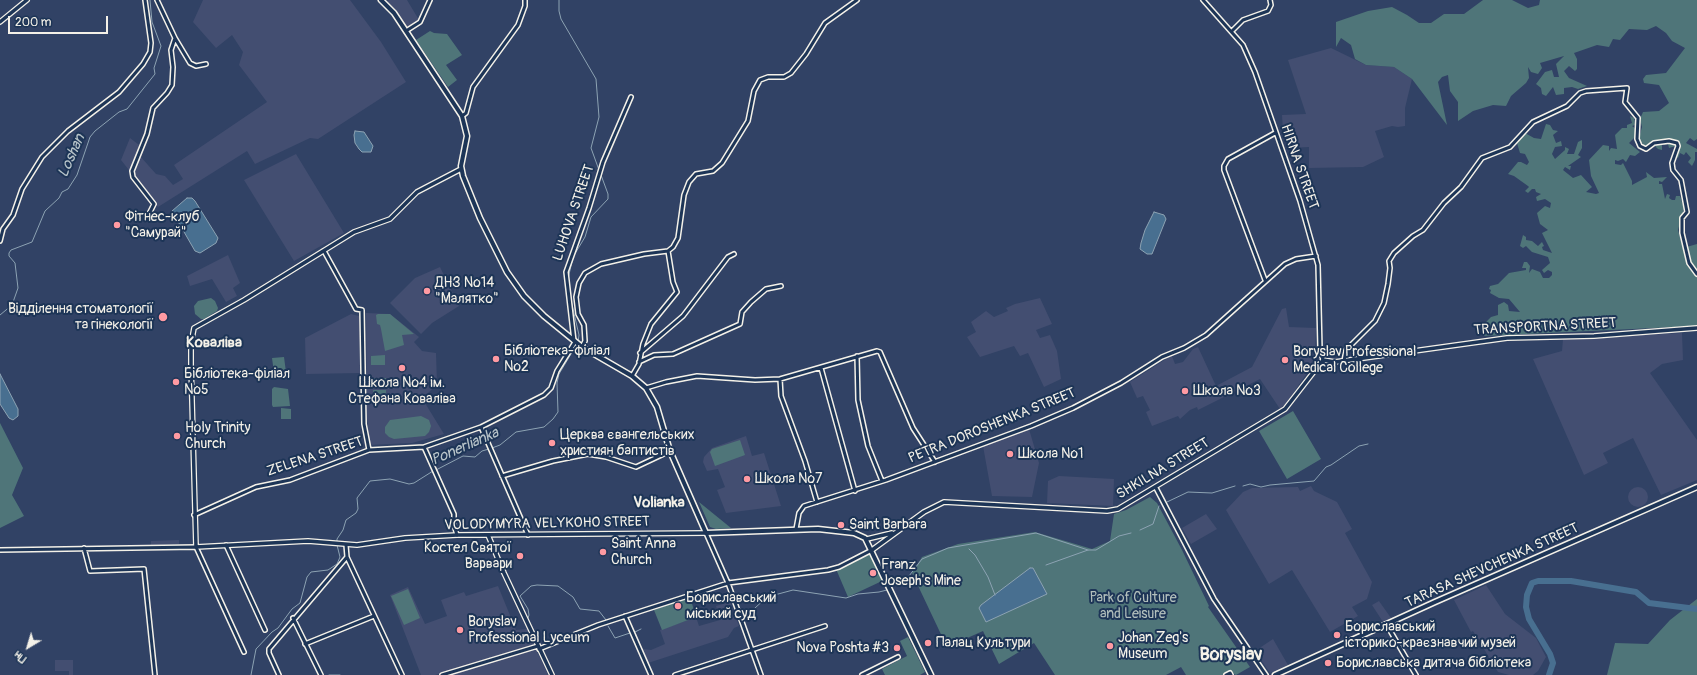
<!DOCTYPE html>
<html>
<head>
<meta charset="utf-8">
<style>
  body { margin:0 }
  #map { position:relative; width:1697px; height:675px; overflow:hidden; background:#314265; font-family:Pangolin,sans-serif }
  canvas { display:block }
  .north { position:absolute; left:8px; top:627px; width:40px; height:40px; -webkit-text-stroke:3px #1d3557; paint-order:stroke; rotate:218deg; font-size:11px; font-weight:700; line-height:16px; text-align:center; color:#f4f1e8 }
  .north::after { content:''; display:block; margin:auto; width:14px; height:18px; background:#f4f1e8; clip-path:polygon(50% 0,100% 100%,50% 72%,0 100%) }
  .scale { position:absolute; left:8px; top:16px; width:100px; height:18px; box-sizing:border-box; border:2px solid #f4f1e8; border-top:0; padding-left:5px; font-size:12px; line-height:14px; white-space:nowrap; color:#f4f1e8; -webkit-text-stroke:3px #1d3557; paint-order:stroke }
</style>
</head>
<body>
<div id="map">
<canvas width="1697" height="675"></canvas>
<div class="north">Пн</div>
<div class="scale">200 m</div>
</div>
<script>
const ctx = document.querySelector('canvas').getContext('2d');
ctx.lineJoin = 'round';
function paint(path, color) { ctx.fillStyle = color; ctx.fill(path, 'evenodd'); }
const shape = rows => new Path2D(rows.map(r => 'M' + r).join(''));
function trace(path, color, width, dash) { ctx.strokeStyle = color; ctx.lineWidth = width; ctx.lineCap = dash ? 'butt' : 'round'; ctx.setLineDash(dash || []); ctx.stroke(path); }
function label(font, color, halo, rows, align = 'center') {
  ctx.font = font + ' Pangolin,sans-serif'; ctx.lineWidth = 4; ctx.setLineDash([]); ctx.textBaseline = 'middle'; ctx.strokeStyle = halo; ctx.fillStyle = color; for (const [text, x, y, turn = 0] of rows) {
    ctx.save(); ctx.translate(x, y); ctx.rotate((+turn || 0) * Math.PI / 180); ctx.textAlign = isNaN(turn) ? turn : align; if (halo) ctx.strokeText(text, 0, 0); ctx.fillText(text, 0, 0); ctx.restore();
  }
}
paint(shape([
  [203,0,350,0,381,42,406,82,318,139,310,138,255,164,247,151,158,207,121,160,130,138,143,148,140,156,156,174,165,176,173,185,183,179,174,165,267,102,239,65,243,52,232,35,216,48,193,22],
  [389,0,407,0,419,20,408,28,387,2],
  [1331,48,1366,65,1394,67,1412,79,1405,108,1405,126,1398,127,1392,126,1375,131,1384,157,1363,167,1309,168,1309,147,1288,148,1287,132,1283,132,1282,115,1306,114,1288,60],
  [296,154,344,233,294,261,244,180],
  [228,255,240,283,233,288,237,296,226,302,212,279,190,286,187,276],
  [440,267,459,306,432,323,421,334,390,303,415,278],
  [1040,298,1052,324,1036,330,1040,338,1050,335,1057,351,1061,379,1044,387,1028,353,1020,356,1014,346,980,357,967,337,976,332,971,322,986,311,994,317,1008,311,1006,308,1015,304],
  [1286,308,1289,327,1316,328,1315,355,1312,366,1284,406,1280,409,1260,379,1198,410,1197,407,1190,410,1180,419,1178,416,1152,426,1146,412,1150,410,1143,396,1137,398,1130,382,1169,357,1172,356,1175,364,1183,362,1193,349,1198,347,1216,386,1252,367,1282,309],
  [366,313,390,314,419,337,414,342,422,351,436,353,437,384,425,396,425,403,444,434,412,443,370,445,367,419],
  [351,314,359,316,360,373,306,374,305,338],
  [1682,333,1683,360,1662,364,1650,373,1697,440,1697,480,1661,495,1633,438,1603,453,1608,463,1584,475,1533,359,1562,351,1563,339],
  [1029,429,1039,463,1032,497,992,496,983,446],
  [746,436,752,456,764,453,781,506,726,513,717,490,725,487,718,469,707,471,703,462,704,457,712,448],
  [1059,476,1114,479,1113,506,1047,503,1048,481],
  [1311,486,1314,491,1337,502,1352,529,1345,533,1372,582,1367,599,1352,607,1358,616,1330,632,1292,570,1269,584,1226,510,1243,492,1252,488,1298,487,1300,491],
  '1628 497a10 10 0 1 1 20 0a10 10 0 1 1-20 0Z',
  [1206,514,1217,529,1191,544,1182,528],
  [179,540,179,544,151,545,151,541],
  [1486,585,1505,614,1536,638,1546,657,1538,671,1533,675,1509,675,1498,672,1473,631,1471,632,1454,600],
  [498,586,516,630,527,629,534,645,435,675,421,675,390,595,408,587,425,624,447,616,441,600,464,592,466,596],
  [1379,601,1391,618,1383,622,1372,605],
  [730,602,739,626,734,628,728,637,648,663,643,649,651,650,665,644,660,630,696,617,699,626,720,620,716,606],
  [1273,639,1288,665,1270,673,1255,651],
  [536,649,548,675,451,675,474,667],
  [55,660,73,660,73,675,69,675,69,671,55,671]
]), '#434e71');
paint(shape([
  [1483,0,1512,0,1528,8,1539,5,1540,0,1697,0,1697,139,1694,141,1690,138,1686,143,1697,149,1697,152,1695,152,1695,160,1692,166,1688,162,1691,158,1686,152,1684,155,1680,153,1678,158,1676,157,1679,151,1679,145,1669,148,1668,144,1664,145,1662,143,1662,150,1658,149,1652,143,1644,146,1639,138,1642,127,1640,119,1643,112,1659,111,1669,103,1659,85,1644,83,1643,79,1646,75,1666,73,1685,48,1672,41,1666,33,1656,26,1647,30,1629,29,1620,40,1613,39,1609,47,1597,45,1574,53,1577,59,1577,69,1575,71,1569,66,1564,71,1569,78,1587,86,1578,89,1572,87,1564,88,1564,94,1556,95,1553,87,1546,96,1542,94,1541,88,1536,84,1545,72,1552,70,1554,77,1559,77,1556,64,1564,56,1540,63,1542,68,1538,74,1531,72,1528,67,1529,78,1526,83,1511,96,1506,106,1493,105,1473,111,1458,121,1458,102,1450,91,1448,75,1442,77,1438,82,1447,125,1412,79,1394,67,1366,65,1355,59,1351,45,1341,38,1336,47,1336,22,1368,11,1392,7,1407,15,1419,23,1431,23,1444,14,1464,14],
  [430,31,434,33,447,34,462,55,446,65,457,80,448,87,416,40],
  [1630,116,1634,118,1635,125,1632,126,1636,129,1636,136,1629,143,1640,152,1635,156,1630,155,1626,162,1623,159,1618,161,1615,160,1615,164,1621,165,1623,163,1632,181,1632,185,1647,177,1646,172,1654,178,1667,177,1662,182,1659,181,1659,184,1662,184,1665,199,1667,194,1670,195,1669,198,1672,200,1675,200,1676,196,1680,196,1684,208,1678,230,1683,248,1697,244,1697,326,1484,336,1486,322,1491,317,1498,315,1498,305,1504,302,1508,305,1509,311,1520,312,1509,299,1499,298,1490,293,1491,290,1489,289,1490,286,1498,284,1509,273,1526,270,1526,268,1522,268,1524,262,1527,262,1530,266,1529,273,1532,269,1540,272,1543,278,1549,278,1552,275,1552,272,1548,270,1544,273,1542,270,1550,263,1548,257,1532,252,1526,246,1523,248,1520,246,1523,235,1526,237,1526,240,1532,241,1538,246,1542,242,1544,246,1542,247,1543,250,1552,253,1542,233,1548,230,1540,224,1537,213,1545,206,1550,208,1551,203,1545,199,1537,201,1536,197,1541,194,1536,192,1535,189,1532,189,1528,193,1525,191,1529,187,1528,186,1514,176,1508,174,1518,162,1521,162,1527,165,1529,162,1525,154,1520,153,1517,143,1525,133,1534,138,1541,139,1546,124,1550,125,1553,130,1558,131,1553,135,1556,143,1561,141,1562,146,1555,147,1552,154,1555,159,1565,150,1565,147,1569,149,1567,154,1574,154,1578,142,1582,140,1582,148,1578,155,1581,157,1568,166,1571,166,1570,170,1565,167,1563,170,1573,178,1581,175,1592,187,1586,192,1596,194,1599,193,1591,176,1589,160,1603,145,1609,146,1609,151,1611,148,1617,149,1615,135,1622,128,1627,128,1627,125,1632,123],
  [211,298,215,301,218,308,217,311,204,319,201,319,195,314,194,306,198,301],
  [378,314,390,314,414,334,402,335,404,345,385,351,381,329,380,325,377,324,376,315],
  [385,355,385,365,371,365,371,356],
  [284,357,286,372,274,373,272,358],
  [374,378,386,378,386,388,374,388],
  [274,387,288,389,290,406,273,407,272,405,272,389],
  [373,390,386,390,386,400,374,400],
  [281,408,291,409,291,419,281,419],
  [1293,411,1321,459,1287,479,1259,431],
  [421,416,429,420,431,426,429,432,425,436,394,439,389,437,385,433,385,427,390,420],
  [0,423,23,468,12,495,24,516,0,528],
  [740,440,745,455,715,466,710,452,712,449],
  [1150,497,1157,503,1182,550,1209,606,1208,607,1250,667,1236,675,1232,673,1229,675,1186,675,1181,667,1166,675,1055,675,1034,643,999,664,983,631,947,647,912,573,922,557,958,544,1035,532,1092,549,1110,541,1114,514,1126,510],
  [699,502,731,528,716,529,710,527],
  [870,554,882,581,848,597,836,569],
  [408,589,420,618,404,625,391,596],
  [690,597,696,617,662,630,654,610],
  [1697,599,1697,675,1607,675,1615,643,1648,644,1670,620],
  [908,637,925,672,920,675,885,675,882,669,907,656,900,641]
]), '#4f7579');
const water = shape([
  [355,131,364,132,373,146,371,152,362,152,359,149,355,143,354,135,355,131],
  [187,198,192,198,195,201,218,238,216,243,200,253,195,251,172,211,187,198],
  [1154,212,1164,215,1166,219,1152,254,1147,254,1140,249,1141,243,1145,230,1154,212],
  [0,374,18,409,18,416,13,420,9,418,0,404,0,374],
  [1030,568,1033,568,1047,594,986,622,979,608,981,605,1030,568]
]);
paint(water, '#486f90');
trace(water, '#8da3b3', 1);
trace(shape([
  [559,0,559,11,561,19,596,79,599,117,591,148,599,170],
  [568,279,573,257,585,237,591,217,608,199,608,194,601,175],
  [570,296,579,335,578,342],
  [0,315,12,305,18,288,15,263,9,256,9,253,11,250,32,242,45,211,59,198,62,192,68,189,77,175,90,137,95,131,119,112,127,109,155,74,154,68,161,46,152,22,150,0],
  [492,448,500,445,516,432,544,427,553,419,558,412,557,383,559,374,577,344],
  [436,470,463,456,475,457,482,451,489,449],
  [1243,486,1250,484,1261,487,1270,485,1314,481,1326,467,1331,465,1359,446,1368,444],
  [1167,502,1188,492,1212,493,1235,486],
  [1140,530,1153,524,1159,506],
  [337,542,337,539,343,530,346,520,356,513,358,509,357,498,370,481,390,479,409,484,414,483,433,471],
  [969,549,975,555,988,577,995,595],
  [1046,565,1088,550,1096,550,1119,536,1131,533],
  [898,584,909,576,922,559,934,554,948,548,1036,533,1088,550],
  [528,618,529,615,528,609,520,596,531,586,537,585,558,586,573,597,580,609,599,611,606,620],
  [743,619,767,597,793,590,846,598,858,594,879,592,887,590],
  [608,626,615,638,630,633],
  [635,632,641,629],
  [251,675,256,649,272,632,278,628,292,609,300,603,307,577,311,572,328,570,337,564,340,557,337,545],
  [329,675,340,675]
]), '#8da3b3', 1);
trace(shape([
  [1549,675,1553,663,1550,654,1529,619,1526,607,1527,595,1532,583,1538,581,1571,581,1636,592,1649,603,1697,609]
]), '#486f90', 6);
const minor = shape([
  [157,0,175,38,190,63,196,66,206,64],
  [1203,0,1243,45,1255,72,1300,201,1318,265,1320,349,1323,360],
  [406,31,420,22,430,0],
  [1232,31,1243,20,1268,11,1271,5,1270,0],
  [462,116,466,113,473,87,518,25,525,6,525,0],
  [149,214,154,204,133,177,132,171,147,134,153,108,167,93,172,85,173,67,171,50,175,38],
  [0,241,3,229,13,215,22,189,42,157,68,131,119,92,143,64,150,52,151,43,145,0],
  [324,251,356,309,362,310,364,424,369,450],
  [1265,280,1224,170,1224,166,1228,159,1275,133],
  [574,341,566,272,589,208,603,162,631,97],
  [582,347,585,341,584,325,578,314,576,297,579,283,585,273,601,264,644,254,668,251,673,247,678,238,684,195,689,182,696,174,713,171,722,163,748,121,754,91,760,80,768,77,784,77,791,73,806,54,825,23,857,0],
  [640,353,683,316,728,257,734,254],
  [857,356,858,400,868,446,882,481],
  [1344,361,1346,350,1375,321,1384,303,1388,284,1390,268,1389,261,1394,253,1413,236,1423,230,1444,203,1461,187,1482,158,1510,147,1533,122,1567,106,1580,93,1586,91,1627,88,1625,102,1638,118,1637,139,1640,146,1646,149,1654,143,1669,141,1677,143,1678,146,1672,163,1673,170,1681,180,1687,212,1682,218,1682,233,1689,263,1697,274],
  [639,362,654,355,673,354,740,324,742,312,751,302,766,289,781,286],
  [821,368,855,491],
  [632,376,639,364,643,344,651,324,677,292,673,282,668,251],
  [780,379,781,396,805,461,817,502],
  [646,388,666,382,697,376,755,380,780,379,877,351,880,352,913,428,935,462],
  [481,427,528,535],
  [424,447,454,514,454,525,457,535],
  [502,476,553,461,588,454,606,457,636,467,670,451],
  [1156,488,1214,599,1266,675],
  [194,515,256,487,290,480,369,450,424,447,481,427,544,395,551,388,557,371,575,342],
  [796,529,799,513,804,506,886,480,1031,426,1073,408,1121,383,1162,357,1184,348,1206,335,1285,264,1296,259,1316,256],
  [706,533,728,583,761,675],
  [226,545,265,630],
  [346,545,347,557,402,675],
  [84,548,90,571,144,569,155,675],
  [0,550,196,547,244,652],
  [625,616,651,675],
  [293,618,321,675],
  [1388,627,1416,675],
  [305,644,374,616],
  [539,649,598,625,728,583,828,570,839,567,872,550],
  [279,675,269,653,269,649,347,557],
  [442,675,538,646],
  [675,675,825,626],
  [862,675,898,657],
  [1226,675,1230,673,1231,675]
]);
const tertiary = shape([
  [0,22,27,0],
  [461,169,417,192,390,219,354,232,244,300,194,328,191,344,191,364,196,547,308,541,357,545,405,538,457,535,706,533],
  [488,535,504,573,552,675],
  [867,539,892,533],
  [872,550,924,512,944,502,1107,511,1118,509,1285,409,1323,360,1335,362,1507,338,1594,336,1697,328]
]);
const secondary = shape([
  [381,0,394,13,462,116,467,136,461,166,463,176,480,218,507,272,524,296,544,316,582,347,632,376,646,388,657,407,670,451,706,533,818,529,854,533,865,538,931,675],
  [1275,675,1435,602,1697,487]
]);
trace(minor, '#f4f1e8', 6);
trace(tertiary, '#f4f1e8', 6);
trace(secondary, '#f4f1e8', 7);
trace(minor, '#1d3557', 3);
trace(tertiary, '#1d3557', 3.5);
trace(secondary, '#1d3557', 4);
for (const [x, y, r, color] of [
  [117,225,4,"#ff9aa2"],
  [427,291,4,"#ff9aa2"],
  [163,317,5,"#ff9aa2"],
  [496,359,4,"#ff9aa2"],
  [1285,360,4,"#ff9aa2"],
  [402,368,4,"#ff9aa2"],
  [176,382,4,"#ff9aa2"],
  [1185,391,4,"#ff9aa2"],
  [177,436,4,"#ff9aa2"],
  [552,443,4,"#ff9aa2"],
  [1010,454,4,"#ff9aa2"],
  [747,479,4,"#ff9aa2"],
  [841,525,4,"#ff9aa2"],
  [603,552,4,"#ff9aa2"],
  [520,556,4,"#ff9aa2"],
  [873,573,4,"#ff9aa2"],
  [678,606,4,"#ff9aa2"],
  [460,630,4,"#ff9aa2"],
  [1337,635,4,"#ff9aa2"],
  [928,643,4,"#ff9aa2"],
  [1110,646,4,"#ff9aa2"],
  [897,648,4,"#ff9aa2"],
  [1328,663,4,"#ff9aa2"]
]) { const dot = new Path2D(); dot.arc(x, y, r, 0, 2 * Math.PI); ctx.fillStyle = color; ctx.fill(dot); trace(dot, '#1d3557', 1.5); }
label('14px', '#f4f1e8', '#1d3557', [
  ["HIRNA STREET",1299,167,71],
  ["LUHOVA STREET",574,213,-71],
  ["TRANSPORTNA STREET",1545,327,-3],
  ["PETRA DOROSHENKA STREET",992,426,-22],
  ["ZELENA STREET",315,457,-18],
  ["SHKILNA STREET",1163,469,-31],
  ["VOLODYMYRA VELYKOHO STREET",547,524,-1],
  ["TARASA SHEVCHENKA STREET",1492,566,-24]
]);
label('14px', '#f4f1e8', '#1d3557', [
  ["Фітнес-клуб",125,217],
  ["\"Самурай\"",125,233],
  ["ДНЗ №14",435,283],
  ["\"Малятко\"",435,299],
  ["Відділення стоматології",154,309,"right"],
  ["та гінекології",154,325,"right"],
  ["Бібліотека-філіал",504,351],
  ["№2",504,367],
  ["Boryslav Professional",1293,352],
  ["Medical College",1293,368],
  ["Бібліотека-філіал",184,374],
  ["№5",184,390],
  ["Школа №4 ім.",402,383,"center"],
  ["Стефана Коваліва",402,399,"center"],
  ["Школа №3",1193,391],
  ["Holy Trinity",185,428],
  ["Church",185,444],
  ["Церква євангельських",560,435],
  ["християн баптистів",560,451],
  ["Школа №1",1018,454],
  ["Школа №7",755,479],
  ["Saint Barbara",849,525],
  ["Saint Anna",611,544],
  ["Church",611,560],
  ["Костел Святої",512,548,"right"],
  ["Варвари",512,564,"right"],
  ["Franz",881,565],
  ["Joseph's Mine",881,581],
  ["Бориславський",686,598],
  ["міський суд",686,614],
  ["Boryslav",468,622],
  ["Professional Lyceum",468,638],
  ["Бориславський",1345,627],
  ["історико-краєзнавчий музей",1345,643],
  ["Johan Zeg's",1118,638],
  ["Museum",1118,654],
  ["Палац Культури",936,643],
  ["Nova Poshta #3",889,648,"right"],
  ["Бориславська дитяча бібліотека",1336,663]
], 'left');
label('14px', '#b2bfbc', '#1d3557', [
  ["Park of Culture",1133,598],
  ["and Leisure",1133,614]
]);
label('italic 15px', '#b8c4c9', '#1d3557', [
  ["Loshan",72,156,-66],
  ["Ponerlianka",465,447,-24]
]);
label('bold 15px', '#f4f1e8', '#1d3557', [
  ["Коваліва",214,343],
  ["Volianka",659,503]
]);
label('bold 18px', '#f4f1e8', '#1d3557', [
  ["Boryslav",1231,655]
]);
</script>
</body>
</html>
